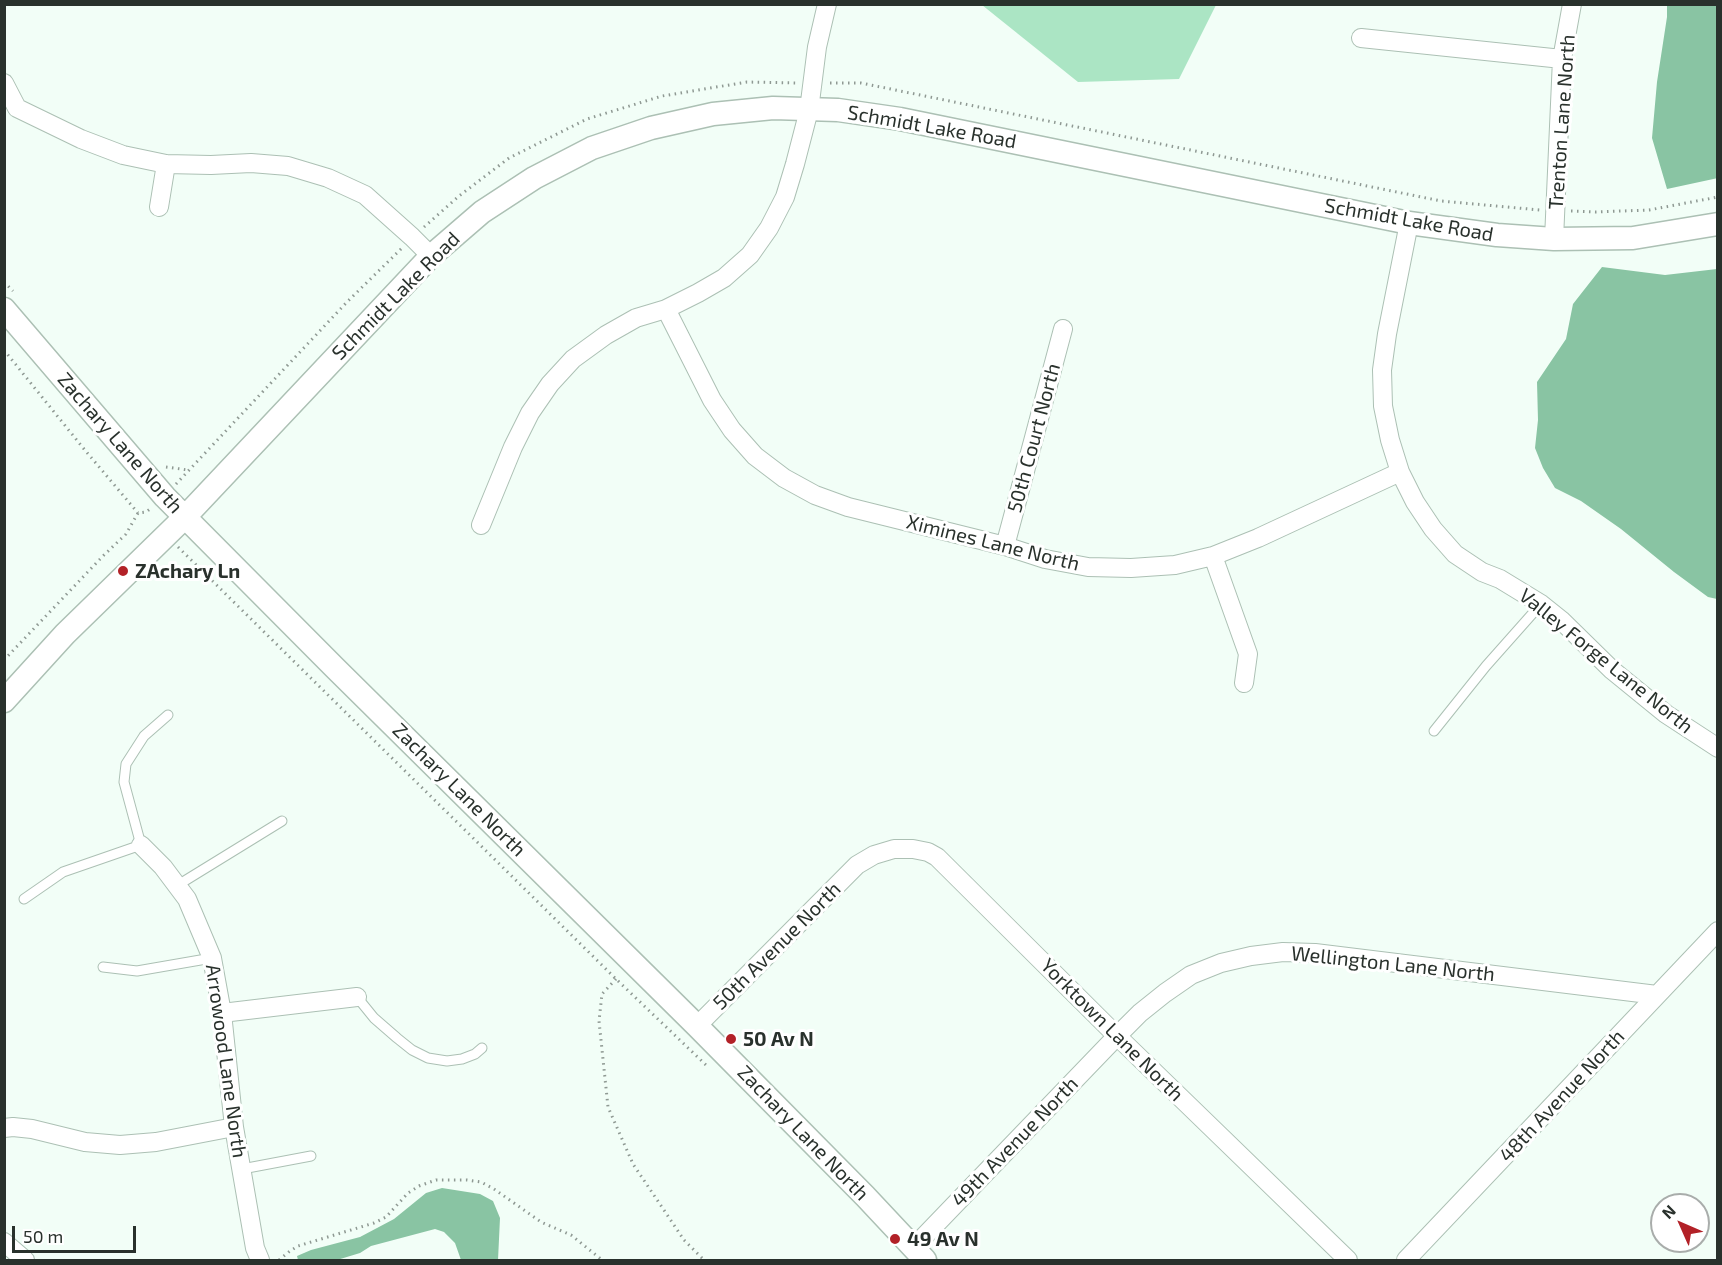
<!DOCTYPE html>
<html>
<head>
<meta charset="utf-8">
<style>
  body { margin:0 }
  #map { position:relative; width:1722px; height:1265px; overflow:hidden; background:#f2fef7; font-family:"Exo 2",sans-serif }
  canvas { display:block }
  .frame { position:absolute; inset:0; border:6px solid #29312c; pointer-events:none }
  .north { position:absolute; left:1650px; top:1193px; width:60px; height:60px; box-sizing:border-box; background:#fff; border:2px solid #a9adab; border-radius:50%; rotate:315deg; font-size:16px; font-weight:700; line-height:24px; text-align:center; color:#29312c }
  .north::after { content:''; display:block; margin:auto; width:21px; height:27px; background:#b22127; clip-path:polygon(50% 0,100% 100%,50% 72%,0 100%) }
  .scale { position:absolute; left:12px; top:1226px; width:124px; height:27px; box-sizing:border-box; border:3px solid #29312c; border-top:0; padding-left:8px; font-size:18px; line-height:21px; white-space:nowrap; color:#29312c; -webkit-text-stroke:4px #fff; paint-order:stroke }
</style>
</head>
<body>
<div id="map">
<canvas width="1722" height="1265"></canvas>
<div class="frame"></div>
<div class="north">N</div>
<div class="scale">50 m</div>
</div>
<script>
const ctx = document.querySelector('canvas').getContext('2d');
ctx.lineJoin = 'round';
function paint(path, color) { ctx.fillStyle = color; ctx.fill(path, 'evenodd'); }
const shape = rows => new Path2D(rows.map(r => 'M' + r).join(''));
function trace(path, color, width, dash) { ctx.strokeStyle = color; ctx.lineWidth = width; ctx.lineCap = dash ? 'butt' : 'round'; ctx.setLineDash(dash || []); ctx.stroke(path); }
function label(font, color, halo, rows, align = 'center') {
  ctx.font = font + ' "Exo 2",sans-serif'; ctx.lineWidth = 6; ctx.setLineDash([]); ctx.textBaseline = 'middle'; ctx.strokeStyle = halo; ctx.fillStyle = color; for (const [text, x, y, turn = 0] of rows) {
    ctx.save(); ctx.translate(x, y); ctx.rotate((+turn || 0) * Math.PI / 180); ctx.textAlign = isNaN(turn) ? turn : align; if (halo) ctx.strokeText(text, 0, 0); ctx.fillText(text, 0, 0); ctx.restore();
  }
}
paint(shape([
  [982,5,1216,5,1179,79,1078,82]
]), '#abe5c4');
paint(shape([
  [1667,5,1717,5,1718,178,1667,189,1652,138,1657,82,1667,17],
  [1602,267,1665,275,1717,269,1717,599,1708,597,1674,572,1621,529,1581,501,1555,488,1543,468,1535,448,1538,420,1537,382,1566,339,1573,304],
  [442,1188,480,1194,493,1201,500,1218,498,1260,461,1260,455,1243,444,1232,435,1229,371,1246,360,1253,337,1260,298,1260,297,1256,311,1250,360,1237,394,1219,426,1193]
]), '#89c4a3');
const service = shape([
  [1434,731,1486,666,1541,604],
  [178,885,282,821],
  [24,899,63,872,141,845,124,782,126,764,144,736,168,715],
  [103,967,137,971,212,958],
  [357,997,374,1018,397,1038,412,1050,428,1058,447,1061,462,1059,475,1054,482,1048],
  [242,1169,311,1156]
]);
const minor = shape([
  [1361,38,1562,59],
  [4,83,17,108,81,139,123,155,166,164,211,165,251,163,288,166,328,178,365,195,412,237,431,256],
  [159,207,166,164],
  [1409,223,1387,334,1382,370,1383,406,1390,440,1400,472,1415,502,1433,529,1455,554,1482,572,1500,579,1541,604,1561,620,1612,670,1666,714,1718,748],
  [1554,239,1562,59,1572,4],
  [666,309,712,400,732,430,755,456,784,478,815,495,848,507,1005,546,1045,559,1088,567,1131,568,1175,565,1213,556,1258,538,1400,472],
  [481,525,513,447,530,413,550,384,573,359,606,335,636,318,666,309,698,293,724,278,750,255,769,228,785,197,795,164,809,110,817,47,827,4],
  [1005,546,1063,329],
  [1213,556,1248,654,1244,683],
  [141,845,163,867,187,899,212,958,222,1013,234,1127,255,1248,260,1260],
  [222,1013,357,997],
  [697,1026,857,865,874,855,894,849,913,849,928,852,937,857,1117,1036,1348,1260],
  [4,1128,13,1127,32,1129,85,1142,120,1145,156,1142,234,1127],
  [4,1242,25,1260],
  [913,1248,1117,1036,1140,1013,1165,993,1191,975,1221,963,1251,956,1283,952,1315,953,1657,995],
  [1406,1260,1718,931]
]);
const tertiary = shape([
  [4,309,165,497,335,668,697,1026,865,1196,925,1260],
  [4,701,65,634,185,517,431,256,482,212,534,178,592,148,651,128,713,114,773,108,838,110,900,119,1409,223,1497,235,1554,239,1633,238,1718,224]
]);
trace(service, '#acc0b4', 11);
trace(minor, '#acc0b4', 20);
trace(tertiary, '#acc0b4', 25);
trace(shape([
  [830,83,861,83,1441,201,1540,210],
  [1571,211,1595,212,1649,210,1718,197],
  [424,227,459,196,509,158,587,119,662,96,747,82,796,83],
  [4,282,13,291],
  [4,350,84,449,138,513],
  [166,467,188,470],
  [176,484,347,302,402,248],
  [178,547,616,979,707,1066],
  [4,660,103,556,126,534,138,513,146,512,150,509],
  [616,979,602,994,599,1021,608,1107,633,1164,684,1240,704,1260],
  [279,1260,290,1251,298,1246,374,1223,386,1217,408,1193,419,1186,436,1180,467,1180,481,1182,494,1189,541,1222,571,1235,602,1260]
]), '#8f9993', 3, [1.5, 4.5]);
trace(service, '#fff', 9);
trace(minor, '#fff', 18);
trace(tertiary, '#fff', 22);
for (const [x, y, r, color] of [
  [123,571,6,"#b22127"],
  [731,1039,6,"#b22127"],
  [895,1239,6,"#b22127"]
]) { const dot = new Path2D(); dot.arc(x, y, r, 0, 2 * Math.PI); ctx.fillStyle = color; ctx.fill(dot); trace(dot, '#fff', 2); }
label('20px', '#29312c', '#fff', [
  ["Trenton Lane North",1562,122,-86],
  ["Schmidt Lake Road",932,127,10],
  ["Schmidt Lake Road",1409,220,10],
  ["Schmidt Lake Road",396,296,-45],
  ["50th Court North",1034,438,-75],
  ["Zachary Lane North",120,443,49],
  ["Ximines Lane North",993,543,14],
  ["Valley Forge Lane North",1606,661,39],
  ["Zachary Lane North",459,790,45],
  ["50th Avenue North",777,946,-45],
  ["Wellington Lane North",1393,964,6],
  ["Yorktown Lane North",1112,1030,45],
  ["Arrowood Lane North",226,1061,82],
  ["48th Avenue North",1562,1096,-47],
  ["Zachary Lane North",803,1133,46],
  ["49th Avenue North",1015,1142,-46]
]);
label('bold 20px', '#29312c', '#fff', [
  ["ZAchary Ln",135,571],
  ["50 Av N",743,1039],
  ["49 Av N",907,1239]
], 'left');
</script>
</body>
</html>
